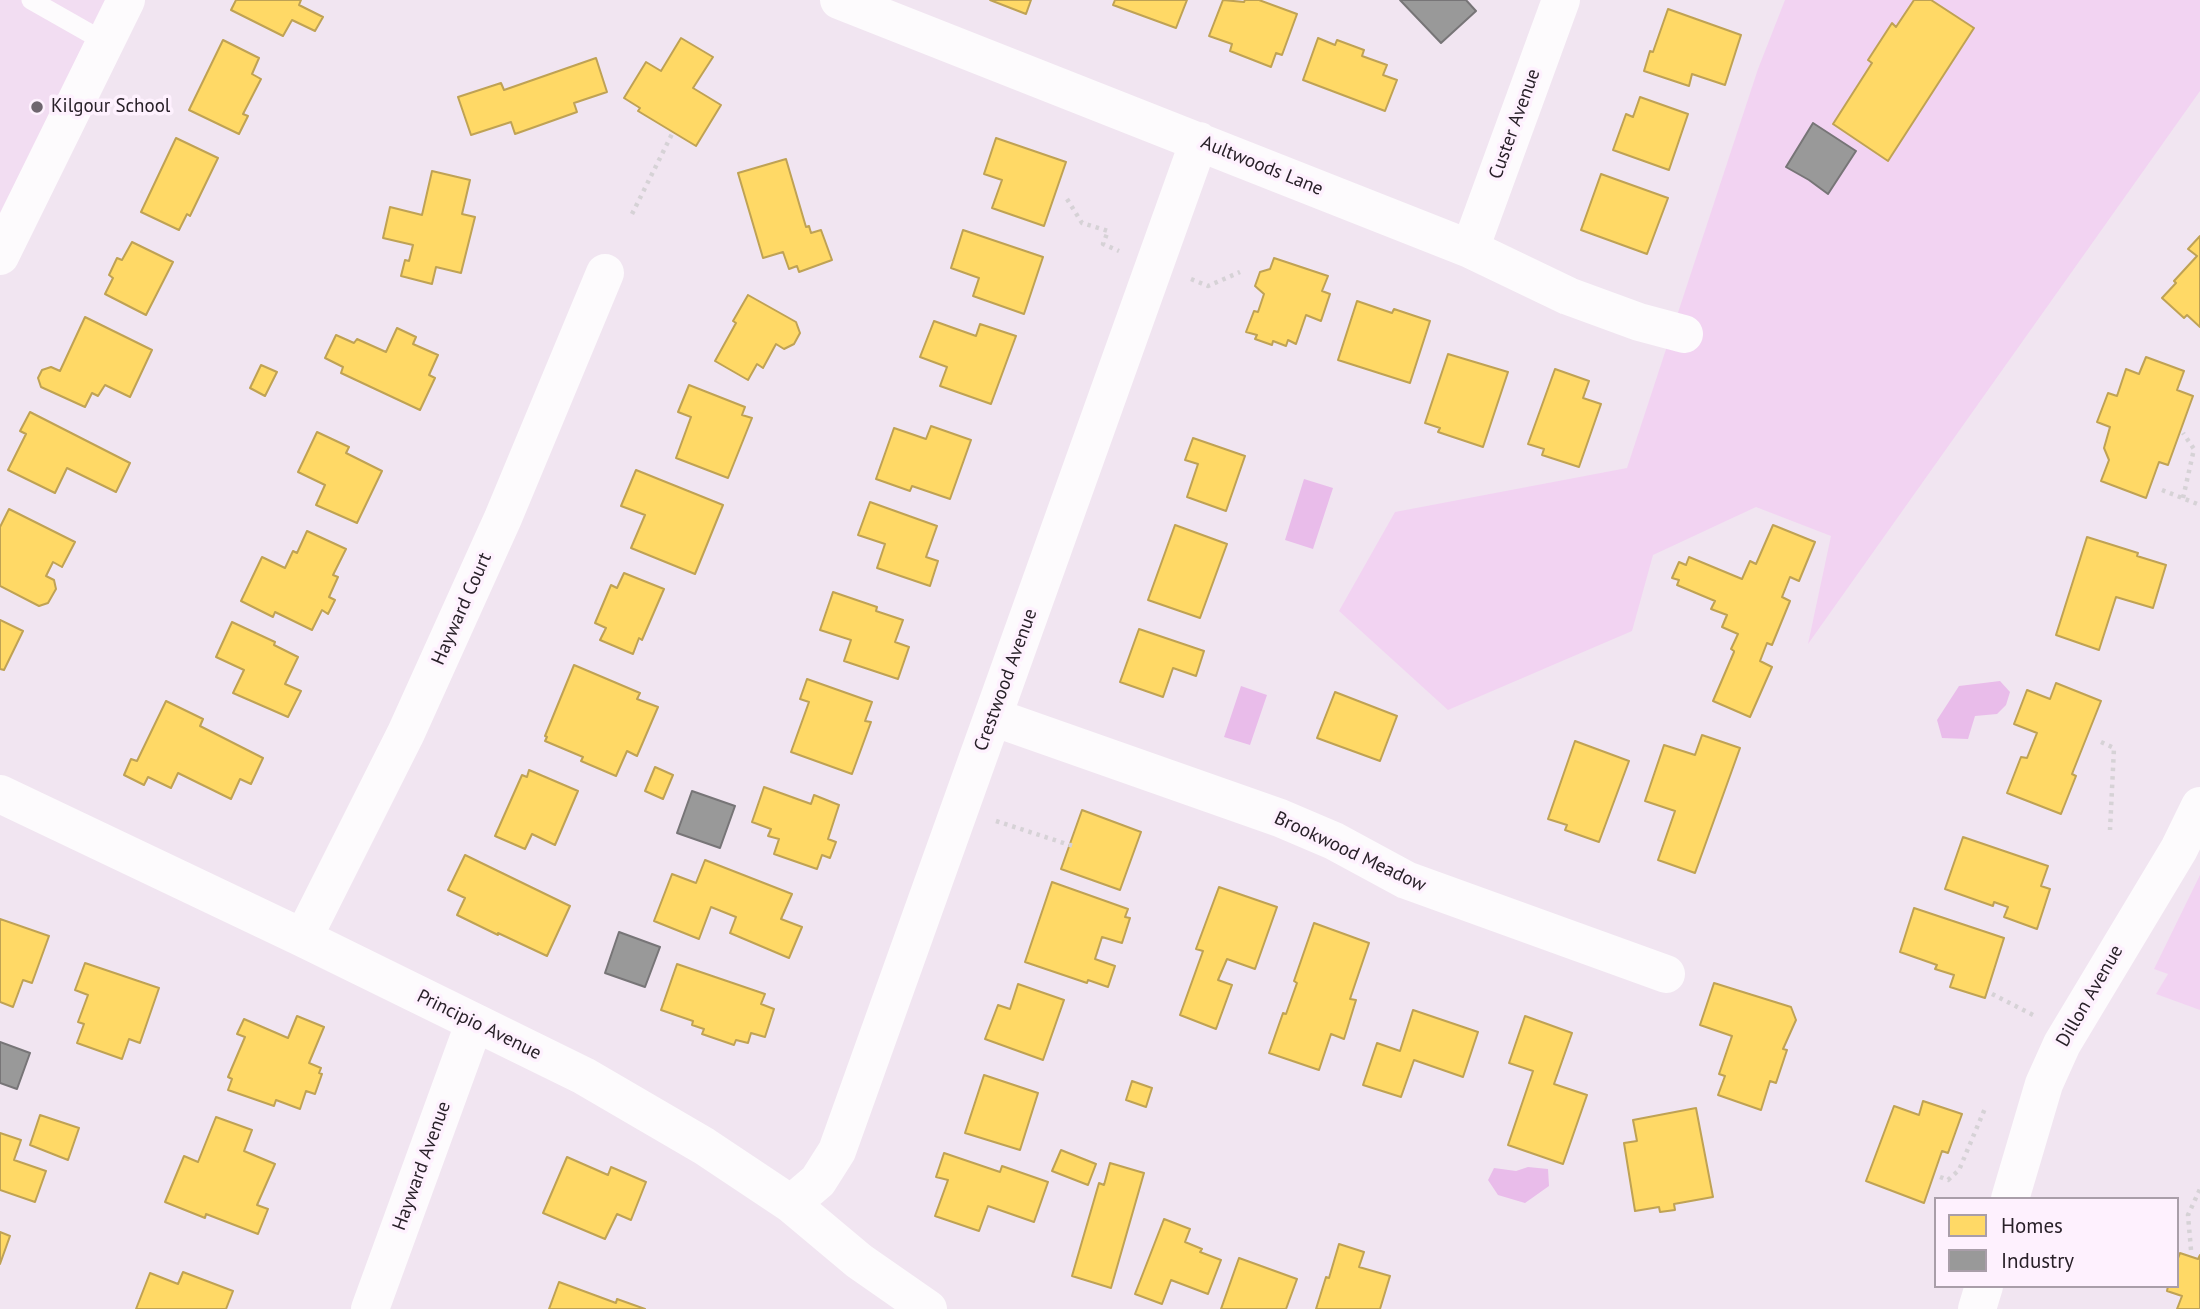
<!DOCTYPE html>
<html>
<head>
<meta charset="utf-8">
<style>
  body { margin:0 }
  #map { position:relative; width:2200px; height:1309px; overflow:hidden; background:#f1e5f1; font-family:"PT Sans",sans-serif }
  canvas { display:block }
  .legend { position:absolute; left:1934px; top:1197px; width:245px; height:91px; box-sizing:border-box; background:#fef1fe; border:2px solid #a99ea9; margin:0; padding:9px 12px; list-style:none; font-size:21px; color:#292129 }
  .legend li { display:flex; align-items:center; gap:14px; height:35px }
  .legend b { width:35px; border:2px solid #a99ea9 }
</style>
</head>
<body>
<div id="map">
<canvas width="2200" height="1309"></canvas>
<ul class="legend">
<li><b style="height:19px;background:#ffd966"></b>Homes</li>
<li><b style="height:19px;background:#999"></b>Industry</li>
</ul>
</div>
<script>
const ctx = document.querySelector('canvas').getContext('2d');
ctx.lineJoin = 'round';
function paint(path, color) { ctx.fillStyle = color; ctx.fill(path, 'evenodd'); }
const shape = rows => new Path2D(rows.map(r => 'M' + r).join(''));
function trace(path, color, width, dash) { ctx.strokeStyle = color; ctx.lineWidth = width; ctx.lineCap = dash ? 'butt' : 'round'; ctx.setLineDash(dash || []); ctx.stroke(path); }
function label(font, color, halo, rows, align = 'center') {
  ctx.font = font + ' "PT Sans",sans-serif'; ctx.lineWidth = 7; ctx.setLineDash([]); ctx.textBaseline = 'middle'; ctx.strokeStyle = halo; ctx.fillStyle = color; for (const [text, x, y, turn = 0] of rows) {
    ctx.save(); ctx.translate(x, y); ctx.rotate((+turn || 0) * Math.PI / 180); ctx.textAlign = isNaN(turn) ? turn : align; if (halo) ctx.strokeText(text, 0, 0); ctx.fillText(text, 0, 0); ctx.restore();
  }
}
paint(shape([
  [0,0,126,0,0,256]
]), '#f2ddf2');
paint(shape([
  [1785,0,2200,0,2200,91,1808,644,1831,536,1756,507,1653,555,1632,631,1448,710,1339,611,1395,512,1627,468,1758,69],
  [2200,875,2200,1010,2156,994,2168,974,2154,969]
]), '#f2d3f2');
paint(shape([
  [1304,479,1333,488,1313,549,1285,540],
  [2000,681,2010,692,2006,705,1997,714,1975,716,1968,739,1942,738,1937,720,1959,686],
  [1241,686,1267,695,1250,745,1224,737],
  [1528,1167,1548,1169,1549,1186,1525,1203,1498,1195,1488,1180,1494,1168,1516,1171]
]), '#e9bcea');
const homes = shape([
  [236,0,301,0,299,5,323,17,315,31,292,20,283,36,231,10,236,0],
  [990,0,1031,0,1026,14,990,0],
  [1115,0,1187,0,1176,28,1113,5,1115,0],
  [1223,0,1244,2,1245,0,1259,0,1297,14,1282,55,1276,53,1271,67,1230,51,1232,44,1209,36,1223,0],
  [1914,0,1931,0,1974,28,1888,161,1833,124,1872,63,1868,60,1892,23,1896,27,1914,0],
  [1668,9,1741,35,1725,85,1692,74,1689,86,1644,71,1650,51,1653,52,1668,9],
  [681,38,713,57,693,88,721,105,696,146,638,111,640,108,624,98,646,62,661,71,681,38],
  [1318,38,1335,45,1337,40,1364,50,1362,56,1387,65,1383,75,1397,80,1385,111,1303,80,1318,38],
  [223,40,259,58,252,74,261,79,243,114,248,116,239,134,189,110,223,40],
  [596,58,607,92,574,103,577,112,515,134,511,122,471,135,458,97,501,83,504,90,596,58],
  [1640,97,1688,114,1669,170,1613,150,1626,114,1633,117,1640,97],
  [176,138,218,158,190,216,187,214,179,230,141,212,176,138],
  [996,138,1066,162,1044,226,992,208,1002,180,984,174,996,138],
  [786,159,806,227,809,226,811,233,821,230,832,260,799,272,797,266,789,269,783,252,763,258,738,173,786,159],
  [432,171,470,180,462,214,475,217,461,273,436,267,432,284,401,276,405,260,409,261,413,245,383,238,390,207,422,215,432,171],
  [1601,174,1668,198,1647,254,1581,230,1601,174],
  [963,230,1043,257,1024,314,973,296,979,278,951,268,963,230],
  [2200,236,2200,327,2187,315,2184,318,2162,298,2176,283,2174,281,2197,256,2188,249,2200,236],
  [132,242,173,262,146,315,105,294,113,278,109,275,117,258,122,260,132,242],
  [1274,258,1328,276,1322,291,1330,294,1321,321,1306,315,1296,344,1288,340,1286,346,1273,341,1272,345,1255,339,1257,335,1246,332,1254,311,1258,312,1264,294,1255,286,1260,272,1270,269,1274,258],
  [748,295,796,322,800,333,794,344,784,349,776,344,763,368,757,364,748,380,715,361,736,323,733,321,748,295],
  [1357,301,1392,313,1394,309,1430,321,1410,383,1338,360,1357,301],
  [85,317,152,350,130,397,105,385,98,396,92,393,85,407,41,387,38,378,42,370,51,367,60,371,85,317],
  [934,321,976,336,980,324,1016,336,991,404,940,386,947,367,920,357,934,321],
  [397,328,416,337,413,344,438,355,429,375,435,378,420,410,341,373,343,367,325,358,336,335,354,343,357,339,386,352,397,328],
  [1448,354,1508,372,1483,447,1438,432,1440,428,1425,423,1448,354],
  [2146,357,2184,371,2177,390,2193,396,2168,465,2159,462,2146,498,2101,481,2109,460,2104,448,2110,427,2097,422,2108,393,2117,396,2126,369,2139,374,2146,357],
  [261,365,277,372,265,396,250,388,261,365],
  [1555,369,1589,381,1583,398,1601,404,1579,467,1542,455,1544,449,1528,444,1555,369],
  [689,385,745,407,742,415,752,418,728,478,676,458,691,417,678,412,689,385],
  [30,412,130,463,116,492,67,468,55,493,8,470,26,434,20,431,30,412],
  [931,426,971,440,950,499,912,486,910,491,876,479,894,428,926,439,931,426],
  [317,432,349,447,346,453,382,471,357,523,316,505,325,485,298,472,317,432],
  [1193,438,1245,456,1226,511,1187,497,1198,464,1185,460,1193,438],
  [636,470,723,505,695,574,631,548,645,515,621,506,636,470],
  [870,502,937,526,926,557,938,561,930,586,877,568,885,544,858,535,870,502],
  [9,509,75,542,62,567,53,562,46,576,54,580,56,589,48,603,39,606,0,586,0,527,9,509],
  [1175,525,1227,544,1200,618,1148,600,1175,525],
  [1773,525,1815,542,1799,581,1790,577,1782,597,1790,601,1772,645,1767,643,1760,661,1772,667,1750,717,1713,701,1734,652,1734,651,1731,649,1738,634,1722,627,1727,615,1711,609,1715,601,1677,585,1679,580,1672,578,1679,562,1686,565,1689,557,1742,579,1750,561,1756,564,1773,525],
  [307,531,346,549,333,575,338,577,329,597,335,600,328,614,322,610,312,630,275,612,273,617,241,601,262,557,285,568,293,551,297,553,307,531],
  [2087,537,2138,553,2137,556,2166,565,2153,608,2116,597,2099,650,2056,635,2087,537],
  [624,573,664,589,642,640,639,638,633,654,600,640,606,628,595,623,611,585,617,588,624,573],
  [833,592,877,607,876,611,903,620,895,642,909,647,898,679,844,661,851,640,820,630,833,592],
  [0,620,23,631,4,670,0,669,0,620],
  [232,622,275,642,274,645,298,657,285,684,301,691,288,717,233,693,244,670,216,657,232,622],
  [1139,629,1204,651,1196,676,1173,668,1163,697,1120,682,1139,629],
  [574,665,640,693,637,699,658,707,637,756,627,751,616,776,581,761,583,757,545,741,547,737,545,736,574,665],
  [807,679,872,702,865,721,871,722,852,774,791,752,809,702,800,699,807,679],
  [2056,683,2101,701,2072,774,2076,776,2061,814,2007,793,2021,757,2027,758,2037,733,2014,724,2027,690,2050,699,2056,683],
  [1335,692,1397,716,1380,761,1317,738,1335,692],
  [166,701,203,719,200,726,263,758,251,784,240,779,231,799,178,773,171,788,148,777,144,785,124,775,131,759,137,761,166,701],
  [1702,735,1740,748,1695,873,1658,860,1675,811,1645,801,1664,745,1695,755,1702,735],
  [1575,741,1629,761,1599,842,1565,830,1567,825,1548,819,1575,741],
  [655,767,673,775,663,799,645,791,655,767],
  [529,770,578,791,555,845,532,834,525,849,495,836,522,775,527,777,529,770],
  [764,787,811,804,814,795,839,805,828,839,836,842,830,858,822,855,817,869,774,854,779,839,768,836,771,829,752,822,764,787],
  [1082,810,1141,832,1120,890,1061,869,1082,810],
  [1963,837,2048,866,2041,886,2050,889,2037,929,2004,917,2008,907,1994,902,1993,906,1945,889,1963,837],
  [465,855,570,906,547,956,498,933,498,935,457,915,465,898,448,890,465,855],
  [705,860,792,894,781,919,802,927,789,958,730,933,736,917,711,907,699,939,654,921,672,874,696,883,705,860],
  [1052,882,1128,909,1125,917,1130,918,1122,943,1102,937,1095,959,1115,966,1108,987,1088,980,1087,983,1025,962,1052,882],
  [1219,887,1277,907,1255,969,1227,959,1218,980,1232,985,1216,1029,1180,1015,1203,951,1196,949,1219,887],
  [1914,908,2004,938,1985,998,1950,987,1954,975,1935,969,1937,965,1900,952,1914,908],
  [0,919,49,936,32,983,23,980,13,1007,0,1002,0,919],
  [1314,923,1369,943,1350,999,1356,1000,1344,1039,1331,1034,1319,1070,1269,1053,1283,1013,1286,1014,1297,983,1294,981,1314,923],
  [85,963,159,988,140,1043,129,1039,122,1059,77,1043,84,1024,78,1022,88,995,75,990,85,963],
  [677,964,765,994,761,1004,774,1009,765,1037,751,1033,748,1043,736,1040,734,1045,702,1034,704,1029,692,1025,693,1021,661,1010,677,964],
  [1714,983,1791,1007,1796,1020,1783,1049,1787,1050,1776,1083,1770,1081,1761,1110,1718,1095,1725,1076,1719,1074,1732,1036,1700,1025,1714,983],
  [1018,984,1064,1000,1043,1060,985,1039,998,1005,1010,1009,1018,984],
  [1413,1010,1478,1032,1463,1077,1414,1060,1401,1097,1363,1085,1377,1043,1400,1051,1413,1010],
  [297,1016,324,1027,309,1063,321,1068,319,1073,322,1074,315,1094,306,1091,300,1109,276,1100,274,1106,228,1090,232,1079,228,1077,245,1037,237,1034,244,1019,288,1038,297,1016],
  [1525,1016,1572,1033,1554,1084,1587,1095,1563,1164,1508,1145,1533,1071,1509,1063,1525,1016],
  [984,1075,1038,1093,1020,1150,965,1133,984,1075],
  [1132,1081,1152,1088,1146,1107,1126,1100,1132,1081],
  [1923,1101,1962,1114,1948,1153,1942,1151,1924,1203,1866,1181,1894,1106,1919,1115,1923,1101],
  [1696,1108,1713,1197,1674,1204,1675,1210,1660,1212,1659,1207,1635,1211,1624,1143,1637,1141,1633,1120,1696,1108],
  [40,1115,79,1128,68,1160,30,1145,40,1115],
  [216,1117,252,1130,244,1151,275,1164,257,1205,268,1209,258,1234,206,1214,205,1218,165,1202,184,1156,198,1162,216,1117],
  [0,1133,21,1140,14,1160,46,1171,35,1202,0,1190,0,1133],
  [1061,1150,1096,1164,1088,1185,1052,1171,1061,1150],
  [944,1153,1000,1172,1002,1166,1048,1182,1034,1222,988,1206,979,1231,935,1216,948,1180,936,1177,944,1153],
  [567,1157,608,1175,611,1167,646,1182,631,1220,617,1214,605,1239,543,1213,567,1157],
  [1110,1163,1144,1173,1111,1288,1072,1276,1099,1183,1104,1185,1110,1163],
  [1164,1219,1190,1229,1185,1242,1202,1249,1200,1252,1221,1260,1208,1294,1171,1280,1162,1304,1135,1294,1164,1219],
  [0,1232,10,1236,0,1264,0,1232],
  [1339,1244,1364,1252,1359,1267,1390,1276,1380,1309,1316,1309,1326,1277,1329,1278,1339,1244],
  [2180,1253,2198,1259,2200,1255,2200,1309,2177,1309,2182,1296,2167,1291,2168,1286,2177,1286,2177,1261,2180,1253],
  [1239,1258,1297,1279,1286,1309,1221,1309,1239,1258],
  [183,1272,233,1291,226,1309,136,1309,150,1273,178,1284,183,1272],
  [559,1282,616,1303,617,1299,645,1309,549,1309,559,1282]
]);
paint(homes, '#ffd966');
trace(homes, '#bfa254', 2);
const industry = shape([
  [1400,0,1466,0,1476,11,1441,43,1400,0],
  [1813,123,1856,151,1828,194,1809,180,1786,167,1813,123],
  [692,791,735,806,720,848,677,833,692,791],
  [619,932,660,947,645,987,605,973,619,932],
  [0,1042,30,1053,17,1089,0,1083,0,1042]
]);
paint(industry, '#999');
trace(industry, '#777577', 2);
trace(shape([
  [1067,199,1082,223,1108,231,1103,244,1119,251],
  [632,214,672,134],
  [1191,279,1208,286,1240,272],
  [2162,490,2200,505],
  [2183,498,2194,449,2183,433],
  [2101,742,2114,748,2110,830],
  [996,821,1076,847],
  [1992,994,2035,1016],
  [1940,1177,1948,1180,1959,1170,1986,1106],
  [2191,1250,2188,1215,2200,1189]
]), '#d6d2d6', 4.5, [3.5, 5]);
trace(shape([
  [31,0,105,42]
]), '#fdfbfd', 19);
trace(shape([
  [839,0,1470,249,1568,296,1639,322,1684,334],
  [1470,249,1561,0],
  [0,256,126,0],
  [993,717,1280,818,1334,841,1406,880,1666,974],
  [0,794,303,938,584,1076,704,1146,791,1204,859,1261,928,1309],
  [303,938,406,733,503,518,605,273],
  [2010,1199,2044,1084,2062,1044,2179,849,2200,806],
  [791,1204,818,1181,837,1151,1199,141],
  [370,1309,474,1024],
  [1977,1309,1984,1286]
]), '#fdfbfd', 38);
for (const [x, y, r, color] of [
  [37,107,7,"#6f666f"]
]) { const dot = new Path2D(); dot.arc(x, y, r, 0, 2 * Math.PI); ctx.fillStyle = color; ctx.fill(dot); trace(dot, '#fef1fe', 2.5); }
label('19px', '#292129', '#fef1fe', [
  ["Kilgour School",51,107]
], 'left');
label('19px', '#292129', '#fef1fe', [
  ["Custer Avenue",1515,124,-70],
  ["Aultwoods Lane",1262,166,22],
  ["Hayward Court",462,609,-66],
  ["Crestwood Avenue",1006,680,-70],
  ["Brookwood Meadow",1350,852,25],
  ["Dillon Avenue",2090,996,-60],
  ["Principio Avenue",479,1025,26],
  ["Hayward Avenue",422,1166,-70]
]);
</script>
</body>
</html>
